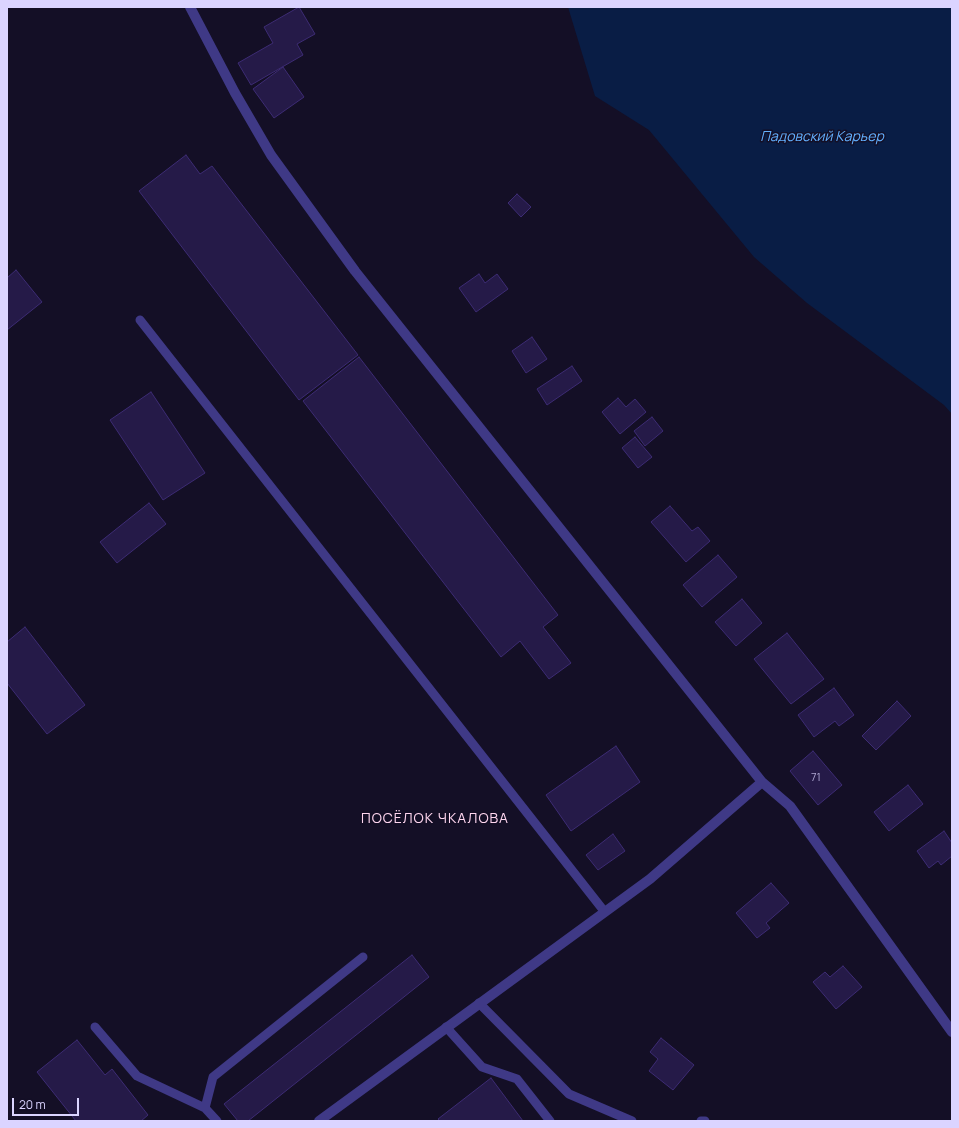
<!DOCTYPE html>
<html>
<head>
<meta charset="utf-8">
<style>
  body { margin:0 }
  #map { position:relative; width:959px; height:1128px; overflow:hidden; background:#140f26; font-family:Manrope,sans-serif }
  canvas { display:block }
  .frame { position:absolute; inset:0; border:8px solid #dbd4ff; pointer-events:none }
  .scale { position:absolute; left:12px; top:1098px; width:67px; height:18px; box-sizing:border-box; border:2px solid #dbd4ff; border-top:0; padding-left:5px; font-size:12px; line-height:14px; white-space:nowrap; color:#dbd4ff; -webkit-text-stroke:3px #140f26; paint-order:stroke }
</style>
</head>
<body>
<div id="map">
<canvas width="959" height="1128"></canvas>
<div class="frame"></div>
<div class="scale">20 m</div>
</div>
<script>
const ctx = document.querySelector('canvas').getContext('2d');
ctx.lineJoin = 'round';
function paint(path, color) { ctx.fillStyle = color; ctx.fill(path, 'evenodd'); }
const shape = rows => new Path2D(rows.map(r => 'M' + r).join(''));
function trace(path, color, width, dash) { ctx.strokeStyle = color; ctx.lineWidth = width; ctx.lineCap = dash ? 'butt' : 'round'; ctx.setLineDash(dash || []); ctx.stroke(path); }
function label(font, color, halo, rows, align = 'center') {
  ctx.font = font + ' Manrope,sans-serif'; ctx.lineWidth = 3; ctx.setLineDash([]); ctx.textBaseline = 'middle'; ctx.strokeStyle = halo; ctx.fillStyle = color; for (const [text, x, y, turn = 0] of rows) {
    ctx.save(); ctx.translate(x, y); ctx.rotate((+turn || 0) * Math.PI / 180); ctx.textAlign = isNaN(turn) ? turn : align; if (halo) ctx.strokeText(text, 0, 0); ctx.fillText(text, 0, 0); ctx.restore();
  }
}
paint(shape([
  [568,7,952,7,952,414,944,405,807,303,754,257,649,130,595,96]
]), '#091d45');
const building = shape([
  [299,7,315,34,297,44,303,55,251,85,238,63,273,43,264,27,299,7],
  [283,67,304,97,274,118,253,89,283,67],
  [186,155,200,174,212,166,358,355,299,400,139,191,186,155],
  [517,194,531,207,521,217,508,203,517,194],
  [16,270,42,302,7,330,7,278,16,270],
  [479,274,485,283,497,274,508,289,476,312,459,288,479,274],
  [532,337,547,359,526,373,512,351,532,337],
  [359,357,558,615,543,627,571,663,549,679,520,641,501,657,303,401,359,357],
  [572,366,582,381,547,405,537,389,572,366],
  [151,392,205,473,163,500,110,420,151,392],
  [618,398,626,407,635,399,646,412,620,434,602,412,618,398],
  [652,417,663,431,645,446,634,431,652,417],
  [635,437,652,457,638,468,622,448,635,437],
  [149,503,166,524,117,563,100,542,149,503],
  [670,506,692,531,698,527,710,541,686,562,651,522,670,506],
  [718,555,737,577,702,607,683,585,718,555],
  [742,599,762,623,736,646,715,622,742,599],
  [25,627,85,705,47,734,7,683,7,642,25,627],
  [787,633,824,679,791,704,754,659,787,633],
  [834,688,854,715,839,726,835,721,814,737,798,715,834,688],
  [897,701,911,716,876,750,862,736,897,701],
  [616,746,640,782,571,831,546,795,616,746],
  [813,751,842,785,818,805,790,771,813,751],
  [908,785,923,804,889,831,874,812,908,785],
  [944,831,952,843,952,856,941,865,938,861,929,868,917,851,944,831],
  [613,834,625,851,598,870,586,855,613,834],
  [771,883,789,903,766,923,770,928,757,938,736,913,771,883],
  [412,955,429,977,248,1121,238,1121,224,1104,412,955],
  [843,966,862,987,836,1009,813,982,825,972,830,977,843,966],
  [661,1038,694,1065,673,1090,649,1071,658,1059,650,1052,661,1038],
  [77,1040,105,1075,112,1069,148,1115,141,1121,76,1121,37,1072,77,1040],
  [491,1078,523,1121,440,1121,438,1119,491,1078]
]);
paint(building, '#251a48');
trace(building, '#3d2c74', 1);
trace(shape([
  [140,320,604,911],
  [479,1003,569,1094,632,1121],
  [95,1027,137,1076,205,1108,217,1121],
  [446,1027,482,1067,517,1079,550,1121],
  [205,1108,213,1077,363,957],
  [701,1121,705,1121]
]), '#3f3986', 9);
trace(shape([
  [190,7,235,93,271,155,355,271,762,782,650,879,319,1121],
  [762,782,790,806,952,1032]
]), '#3f3986', 10);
label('11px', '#aea6d1', null, [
  ["71",816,778]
]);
label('italic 14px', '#62b0ff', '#140f26', [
  ["Падовский Карьер",822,137]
]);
ctx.letterSpacing = '1px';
label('14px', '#ffd6ef', '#140f26', [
  ["ПОСЁЛОК ЧКАЛОВА",435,819]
]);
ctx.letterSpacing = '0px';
</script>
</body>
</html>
